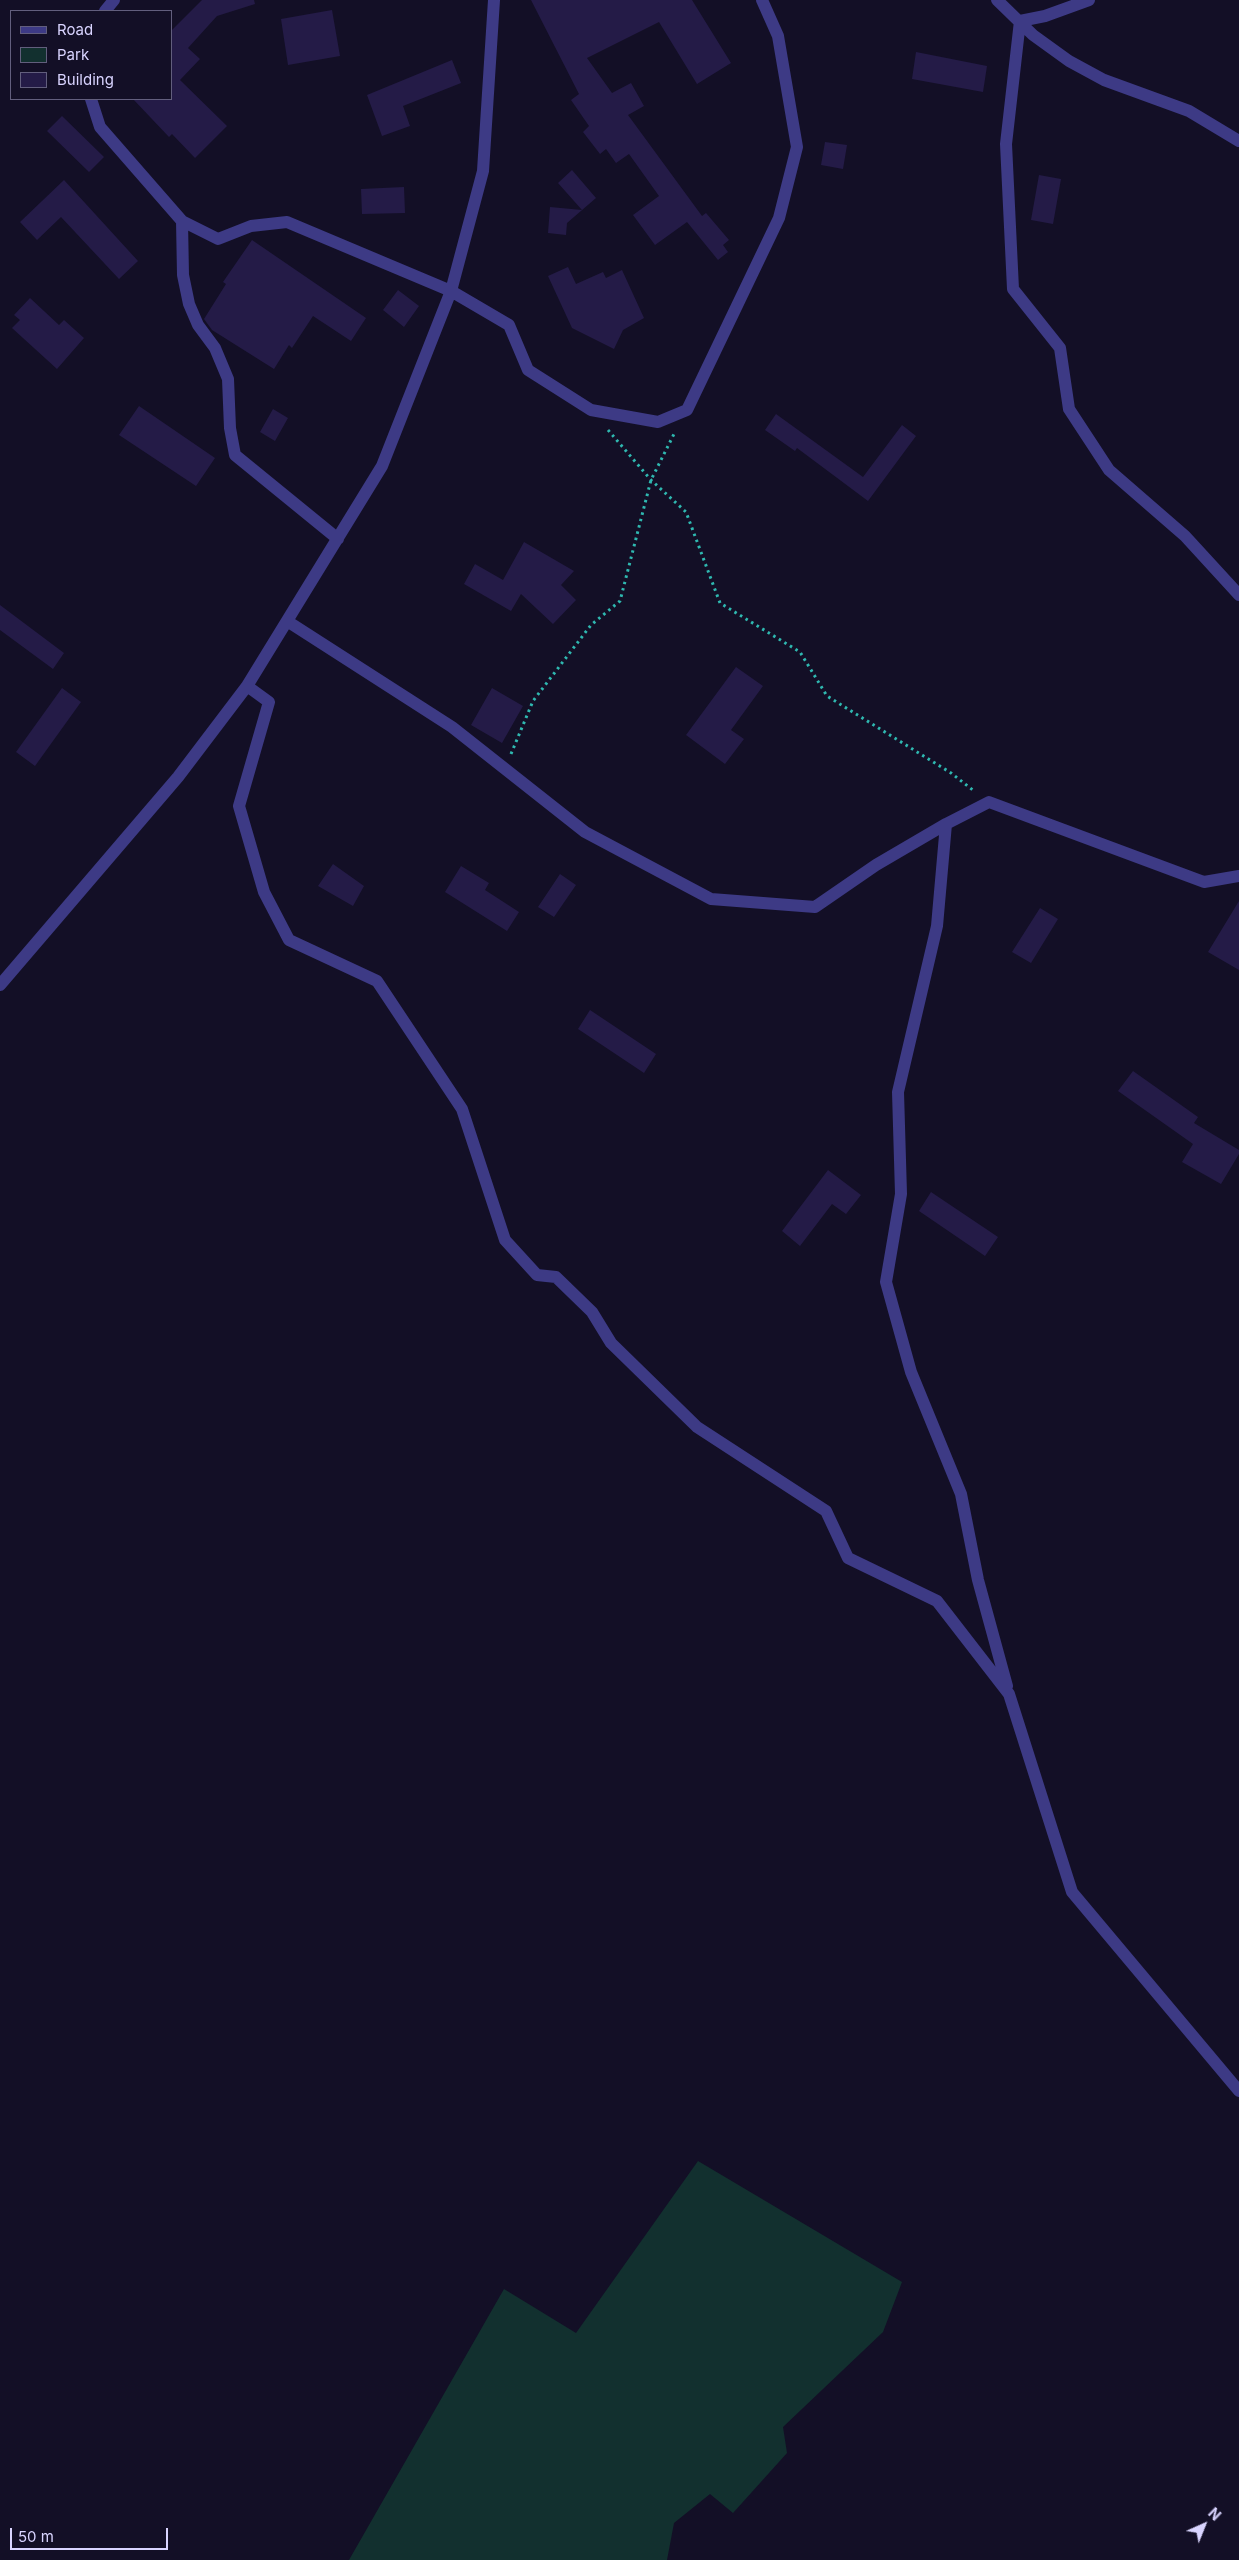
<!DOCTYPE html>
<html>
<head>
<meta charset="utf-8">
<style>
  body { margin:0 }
  #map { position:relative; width:1239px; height:2560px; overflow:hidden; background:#130f26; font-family:Inter,sans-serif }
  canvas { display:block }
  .legend { position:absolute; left:10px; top:10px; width:162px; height:90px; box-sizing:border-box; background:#130f26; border:1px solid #625e7d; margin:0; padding:6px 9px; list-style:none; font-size:15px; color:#d9d4ff }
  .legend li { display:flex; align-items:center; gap:10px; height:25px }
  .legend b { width:25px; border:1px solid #625e7d }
  .north { position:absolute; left:1179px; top:2500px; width:50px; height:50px; -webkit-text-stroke:4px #130f26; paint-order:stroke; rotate:44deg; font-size:14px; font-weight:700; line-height:20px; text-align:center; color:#d9d4ff }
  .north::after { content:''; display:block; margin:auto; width:18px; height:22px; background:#d9d4ff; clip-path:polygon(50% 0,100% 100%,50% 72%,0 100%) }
  .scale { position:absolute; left:10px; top:2528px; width:158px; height:22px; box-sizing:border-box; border:2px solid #d9d4ff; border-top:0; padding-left:6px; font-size:15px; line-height:18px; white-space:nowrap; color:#d9d4ff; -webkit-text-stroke:4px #130f26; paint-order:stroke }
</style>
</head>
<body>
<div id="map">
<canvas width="1239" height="2560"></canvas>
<ul class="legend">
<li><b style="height:6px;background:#3d3a85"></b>Road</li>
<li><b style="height:14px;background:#12302f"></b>Park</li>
<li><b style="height:14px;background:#241b47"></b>Building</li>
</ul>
<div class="north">N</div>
<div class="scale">50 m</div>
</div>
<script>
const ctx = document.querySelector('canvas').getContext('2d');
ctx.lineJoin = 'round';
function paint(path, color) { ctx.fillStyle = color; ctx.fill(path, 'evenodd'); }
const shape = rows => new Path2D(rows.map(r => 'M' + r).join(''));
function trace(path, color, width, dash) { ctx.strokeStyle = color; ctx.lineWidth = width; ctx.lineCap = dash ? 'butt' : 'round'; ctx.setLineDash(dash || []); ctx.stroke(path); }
paint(shape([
  [698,2161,902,2282,883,2332,783,2427,787,2453,733,2513,710,2494,674,2523,667,2560,349,2560,504,2289,576,2333]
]), '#12302f');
paint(shape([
  [202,0,254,0,255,4,217,16,188,48,200,59,180,80,227,126,195,158,172,134,169,137,133,99,171,99,171,31],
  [531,0,692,0,731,63,697,84,659,22,587,58,612,93,631,83,644,106,628,115,702,216,706,213,729,240,723,245,728,252,718,260,687,222,655,245,633,215,659,196,629,154,616,163,606,149,600,154,583,132,589,126,571,100,579,94],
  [332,10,340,56,288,65,281,19],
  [916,52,987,66,983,92,912,79],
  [452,60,461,83,403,106,410,126,382,136,367,95],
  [62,116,104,157,89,172,47,131],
  [825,142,847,145,843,169,821,165],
  [572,170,596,198,567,223,566,235,548,233,550,207,582,210,558,183],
  [1039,175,1061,179,1053,224,1031,220],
  [64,180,138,261,119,279,61,217,37,240,20,222],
  [404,187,405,213,362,214,361,189],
  [252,240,366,318,351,341,313,316,292,348,289,345,274,369,212,330,204,319,226,284,223,282],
  [568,267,576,284,603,272,606,278,622,270,644,318,623,330,614,349,572,328,548,276],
  [398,290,419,306,404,327,383,310],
  [30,298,59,325,64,320,84,338,57,369,12,328,20,320,14,315],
  [139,406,215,458,196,486,119,435],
  [273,409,288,418,275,441,260,432],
  [776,414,863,477,902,425,916,436,868,501,797,448,795,451,765,430],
  [524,542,574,571,561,585,576,600,553,624,521,594,511,611,464,584,475,564,503,580],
  [0,605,64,653,53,669,0,630],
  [736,667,763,686,731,730,744,739,725,764,686,735],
  [62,688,81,702,35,766,16,752],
  [492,688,523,706,502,743,471,725],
  [333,864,364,886,353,906,318,886],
  [461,866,489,883,485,890,519,912,507,931,445,892],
  [560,874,576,885,554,917,538,907],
  [1239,901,1239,970,1208,952],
  [1040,908,1058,919,1031,963,1012,952],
  [590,1010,656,1054,644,1073,578,1029],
  [1133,1071,1198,1117,1194,1123,1239,1150,1239,1154,1221,1184,1182,1162,1193,1144,1118,1091],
  [828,1170,861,1195,846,1214,832,1204,800,1246,782,1231],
  [931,1192,998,1237,985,1256,919,1211]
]), '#241b47');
trace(shape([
  [608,430,651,480,686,512,720,603,800,652,827,696,951,773,974,791],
  [511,754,533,701,591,625,620,601,651,480,675,432]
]), '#2fb8b0', 3, [2.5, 4]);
trace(shape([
  [997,0,1033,35,1069,61,1104,80,1189,111,1239,141],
  [1089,0,1045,16,1020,21,1006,144,1013,289,1060,348,1069,409,1109,470,1185,536,1239,595],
  [105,11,114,0],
  [91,99,100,127,182,221,183,275,189,304,198,325,215,348,228,379,230,428,235,455,338,539],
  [182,221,218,239,251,226,287,222,451,291,509,325,528,370,591,410,658,422,687,410,779,218,797,147,778,36,762,0],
  [287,621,452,727,585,832,711,899,815,907,876,865,946,824,989,802,1204,882,1239,876],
  [247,686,269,702,239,806,264,892,289,940,377,981,462,1109,505,1240,537,1275,556,1277,592,1312,611,1343,697,1427,826,1511,848,1558,937,1601,1009,1694,1072,1892,1239,2091],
  [946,824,937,926,898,1092,901,1194,886,1282,911,1372,961,1494,978,1580,1007,1686],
  [0,985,178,777,247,686,382,466,451,291,483,171,494,0]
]), '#3d3a85', 12);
</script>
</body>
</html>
